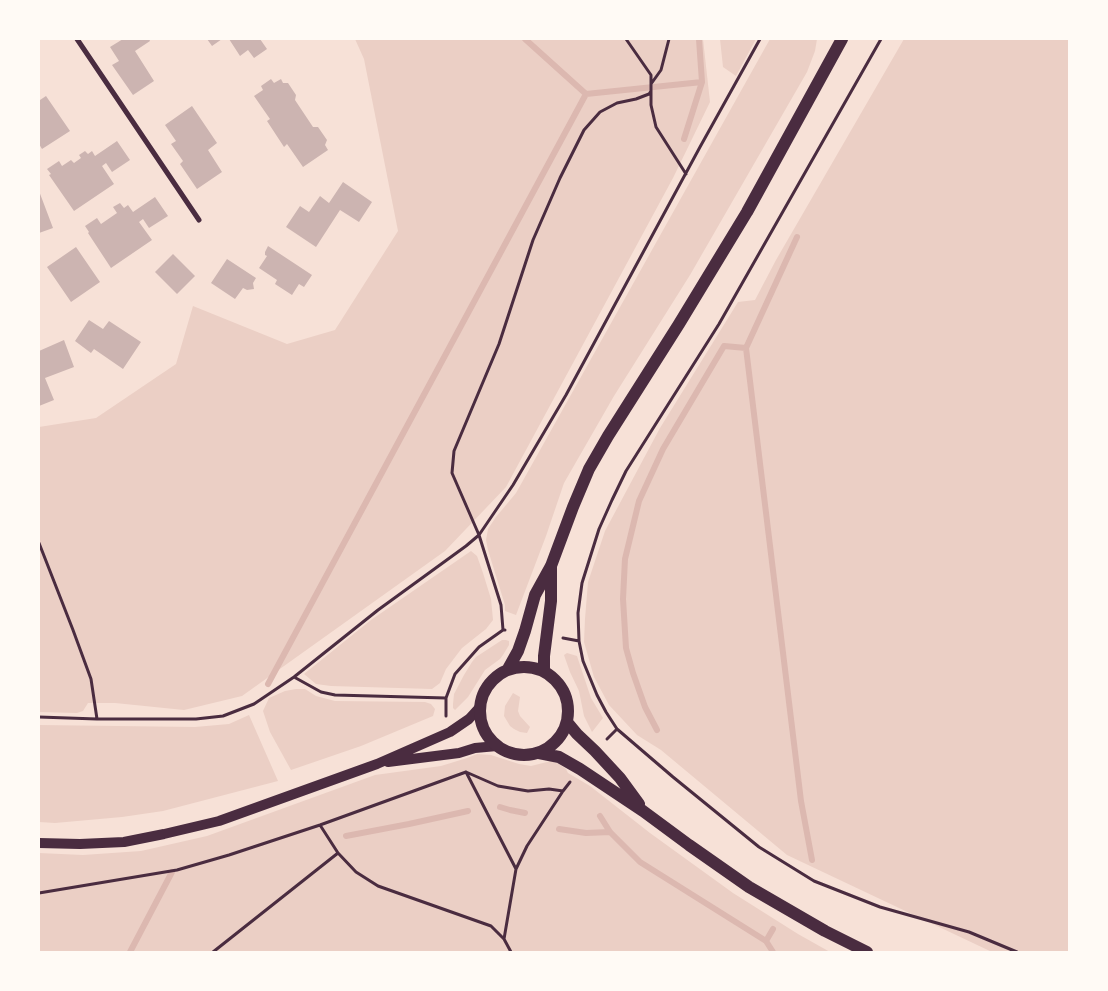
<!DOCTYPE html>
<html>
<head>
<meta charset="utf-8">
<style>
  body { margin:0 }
  #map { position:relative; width:1108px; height:991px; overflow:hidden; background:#f7e1d7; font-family:"DM Sans",sans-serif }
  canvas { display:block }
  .frame { position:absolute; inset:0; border:40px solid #fffaf5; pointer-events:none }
</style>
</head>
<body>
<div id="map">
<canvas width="1108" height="991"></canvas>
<div class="frame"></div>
</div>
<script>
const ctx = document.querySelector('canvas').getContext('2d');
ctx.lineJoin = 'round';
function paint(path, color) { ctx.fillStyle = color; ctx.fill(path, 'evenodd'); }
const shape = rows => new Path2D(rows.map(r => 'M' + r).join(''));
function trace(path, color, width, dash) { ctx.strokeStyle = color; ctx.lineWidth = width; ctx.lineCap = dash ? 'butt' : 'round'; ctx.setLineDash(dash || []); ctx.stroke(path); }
paint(shape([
  [355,39,703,39,710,102,673,178,506,487,445,551,242,696,184,710,115,703,88,703,83,711,77,713,39,712,39,427,96,418,176,364,193,306,287,344,335,330,398,231,364,59],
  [720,39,756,39,736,76,723,67],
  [770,39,817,39,815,51,807,72,690,275,614,396,564,483,546,536,516,615,505,611,505,605,488,550,486,540,488,529,496,517,516,493],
  [904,39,1069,39,1069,952,992,952,787,855,661,750,637,735,609,705,594,677,584,642,585,619,588,582,605,531,660,428,738,302,755,300,776,260],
  [471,551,477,556,483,573,491,599,493,620,486,629,462,648,446,669,440,683,432,689,331,686,316,684,304,674,371,620],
  [502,640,506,640,509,641,509,645,503,655,500,659,485,670,468,697,455,710,453,708,453,704,454,694,464,675,472,662,476,657],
  [567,653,577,656,591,698,603,718,592,732,584,716,579,691,570,672,565,658,564,655],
  [296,689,305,689,316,696,335,701,425,702,431,704,435,709,433,716,361,746,291,770,270,732,263,711,269,698,285,691],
  [513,693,520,697,518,711,520,716,530,727,527,733,520,732,514,729,510,726,504,716,505,706],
  [249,715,278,781,163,811,122,817,55,823,39,822,39,725,195,727,229,724],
  [477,754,491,755,519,764,531,766,551,761,559,764,566,769,568,773,590,786,650,833,733,893,798,934,830,952,39,952,39,853,83,855,141,851,207,836,375,775,441,766,467,758]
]), '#ebcfc5');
trace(shape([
  [525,39,586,94,702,82],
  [684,139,702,82,699,39],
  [797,237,746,348,801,801,812,860],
  [268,684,586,94],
  [657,730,645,707,633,673,626,648,623,599,625,559,639,501,663,449,724,346,746,348],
  [500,807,510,810,525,813],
  [600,816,610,832,640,862,766,941,773,952],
  [559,829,586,833,610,832],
  [346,836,409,824,468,811],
  [766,941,773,929],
  [130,952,172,872]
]), '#dcb8b0', 6);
paint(shape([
  [123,39,149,39,150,41,135,51,154,81,133,95,112,65,119,61,110,47],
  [207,39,222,39,212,46],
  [229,39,260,39,267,49,254,58,248,50,240,56],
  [271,79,274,83,281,79,283,83,288,83,296,95,295,100,313,127,318,127,327,140,325,145,328,150,303,167,287,144,284,147,267,121,270,119,254,96,263,90,261,86],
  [46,96,70,131,42,149,39,144,39,98,40,100],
  [192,106,217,143,208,150,222,172,197,189,180,164,183,161,171,144,176,141,165,125],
  [117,141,130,160,112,172,106,163,102,166,114,184,74,211,49,175,51,174,47,169,59,161,62,166,71,160,74,163,81,158,79,155,85,151,88,154,92,151,95,156],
  [343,182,372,202,359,222,340,210,316,247,286,227,300,206,309,212,320,196,329,203],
  [39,191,53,228,39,233],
  [155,197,168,216,149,228,143,219,139,222,152,240,111,268,88,233,89,232,85,226,97,218,101,224,117,213,113,207,120,203,124,208,128,205,133,212],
  [268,246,312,275,304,287,299,284,292,295,275,284,277,280,259,268,267,256,265,255,265,252],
  [76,247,100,282,71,302,47,267],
  [173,254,195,276,177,294,155,272],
  [227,259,256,278,253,283,254,289,247,290,243,288,235,299,211,283],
  [89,320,103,329,109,321,141,342,123,369,94,349,91,353,75,341],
  [64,340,74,367,45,378,54,400,39,406,39,351]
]), '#ccb4b1');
trace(shape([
  [626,39,651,75,651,105,656,127,686,174],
  [881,39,719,324,626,471,612,500,599,529,582,583,578,613,579,641,583,661,597,695,606,712,617,729,673,777,759,847,814,881,880,907,969,932,1017,952],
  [651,84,661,70,669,39],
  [39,543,73,630,91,679,97,719],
  [503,630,501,605,479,535,452,473,454,451,499,344,533,240,560,178,584,130,600,112,617,103,636,99,649,94,651,91],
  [563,638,579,641],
  [294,677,321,692,335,695,446,698],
  [446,716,446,698,455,674,479,647,503,630,505,630],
  [39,717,97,719,196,719,223,716,254,704,294,677,378,610,466,546,479,535,513,485,566,395,700,147,760,39],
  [607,739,617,729],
  [466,772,516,869],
  [320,825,338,853,356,872,378,886,491,926,504,939,511,952],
  [39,893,177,870,229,855,320,825,466,772,498,786,528,791,549,789,563,791],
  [504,939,516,869,527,846,563,791,570,782],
  [213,952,338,853]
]), '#4a2c40', 3);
trace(shape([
  [77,39,199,220]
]), '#4a2c40', 5);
trace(shape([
  [388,762,459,753,475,748,497,746],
  [39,843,80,844,124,842,164,834,219,821,377,764,450,732,469,719,479,708]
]), '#4a2c40', 10);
trace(shape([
  '480 711a44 44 0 1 1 88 0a44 44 0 1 1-88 0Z',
  [508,669,518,651,525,631,535,595,551,566,573,507,589,469,608,436,679,324,747,212,842,39],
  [544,671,544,656,551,601,551,567],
  [567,722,577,734,595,751,620,778,639,804],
  [539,753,559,757,580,769,643,811,689,845,749,887,825,931,867,952]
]), '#4a2c40', 12);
</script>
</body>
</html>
